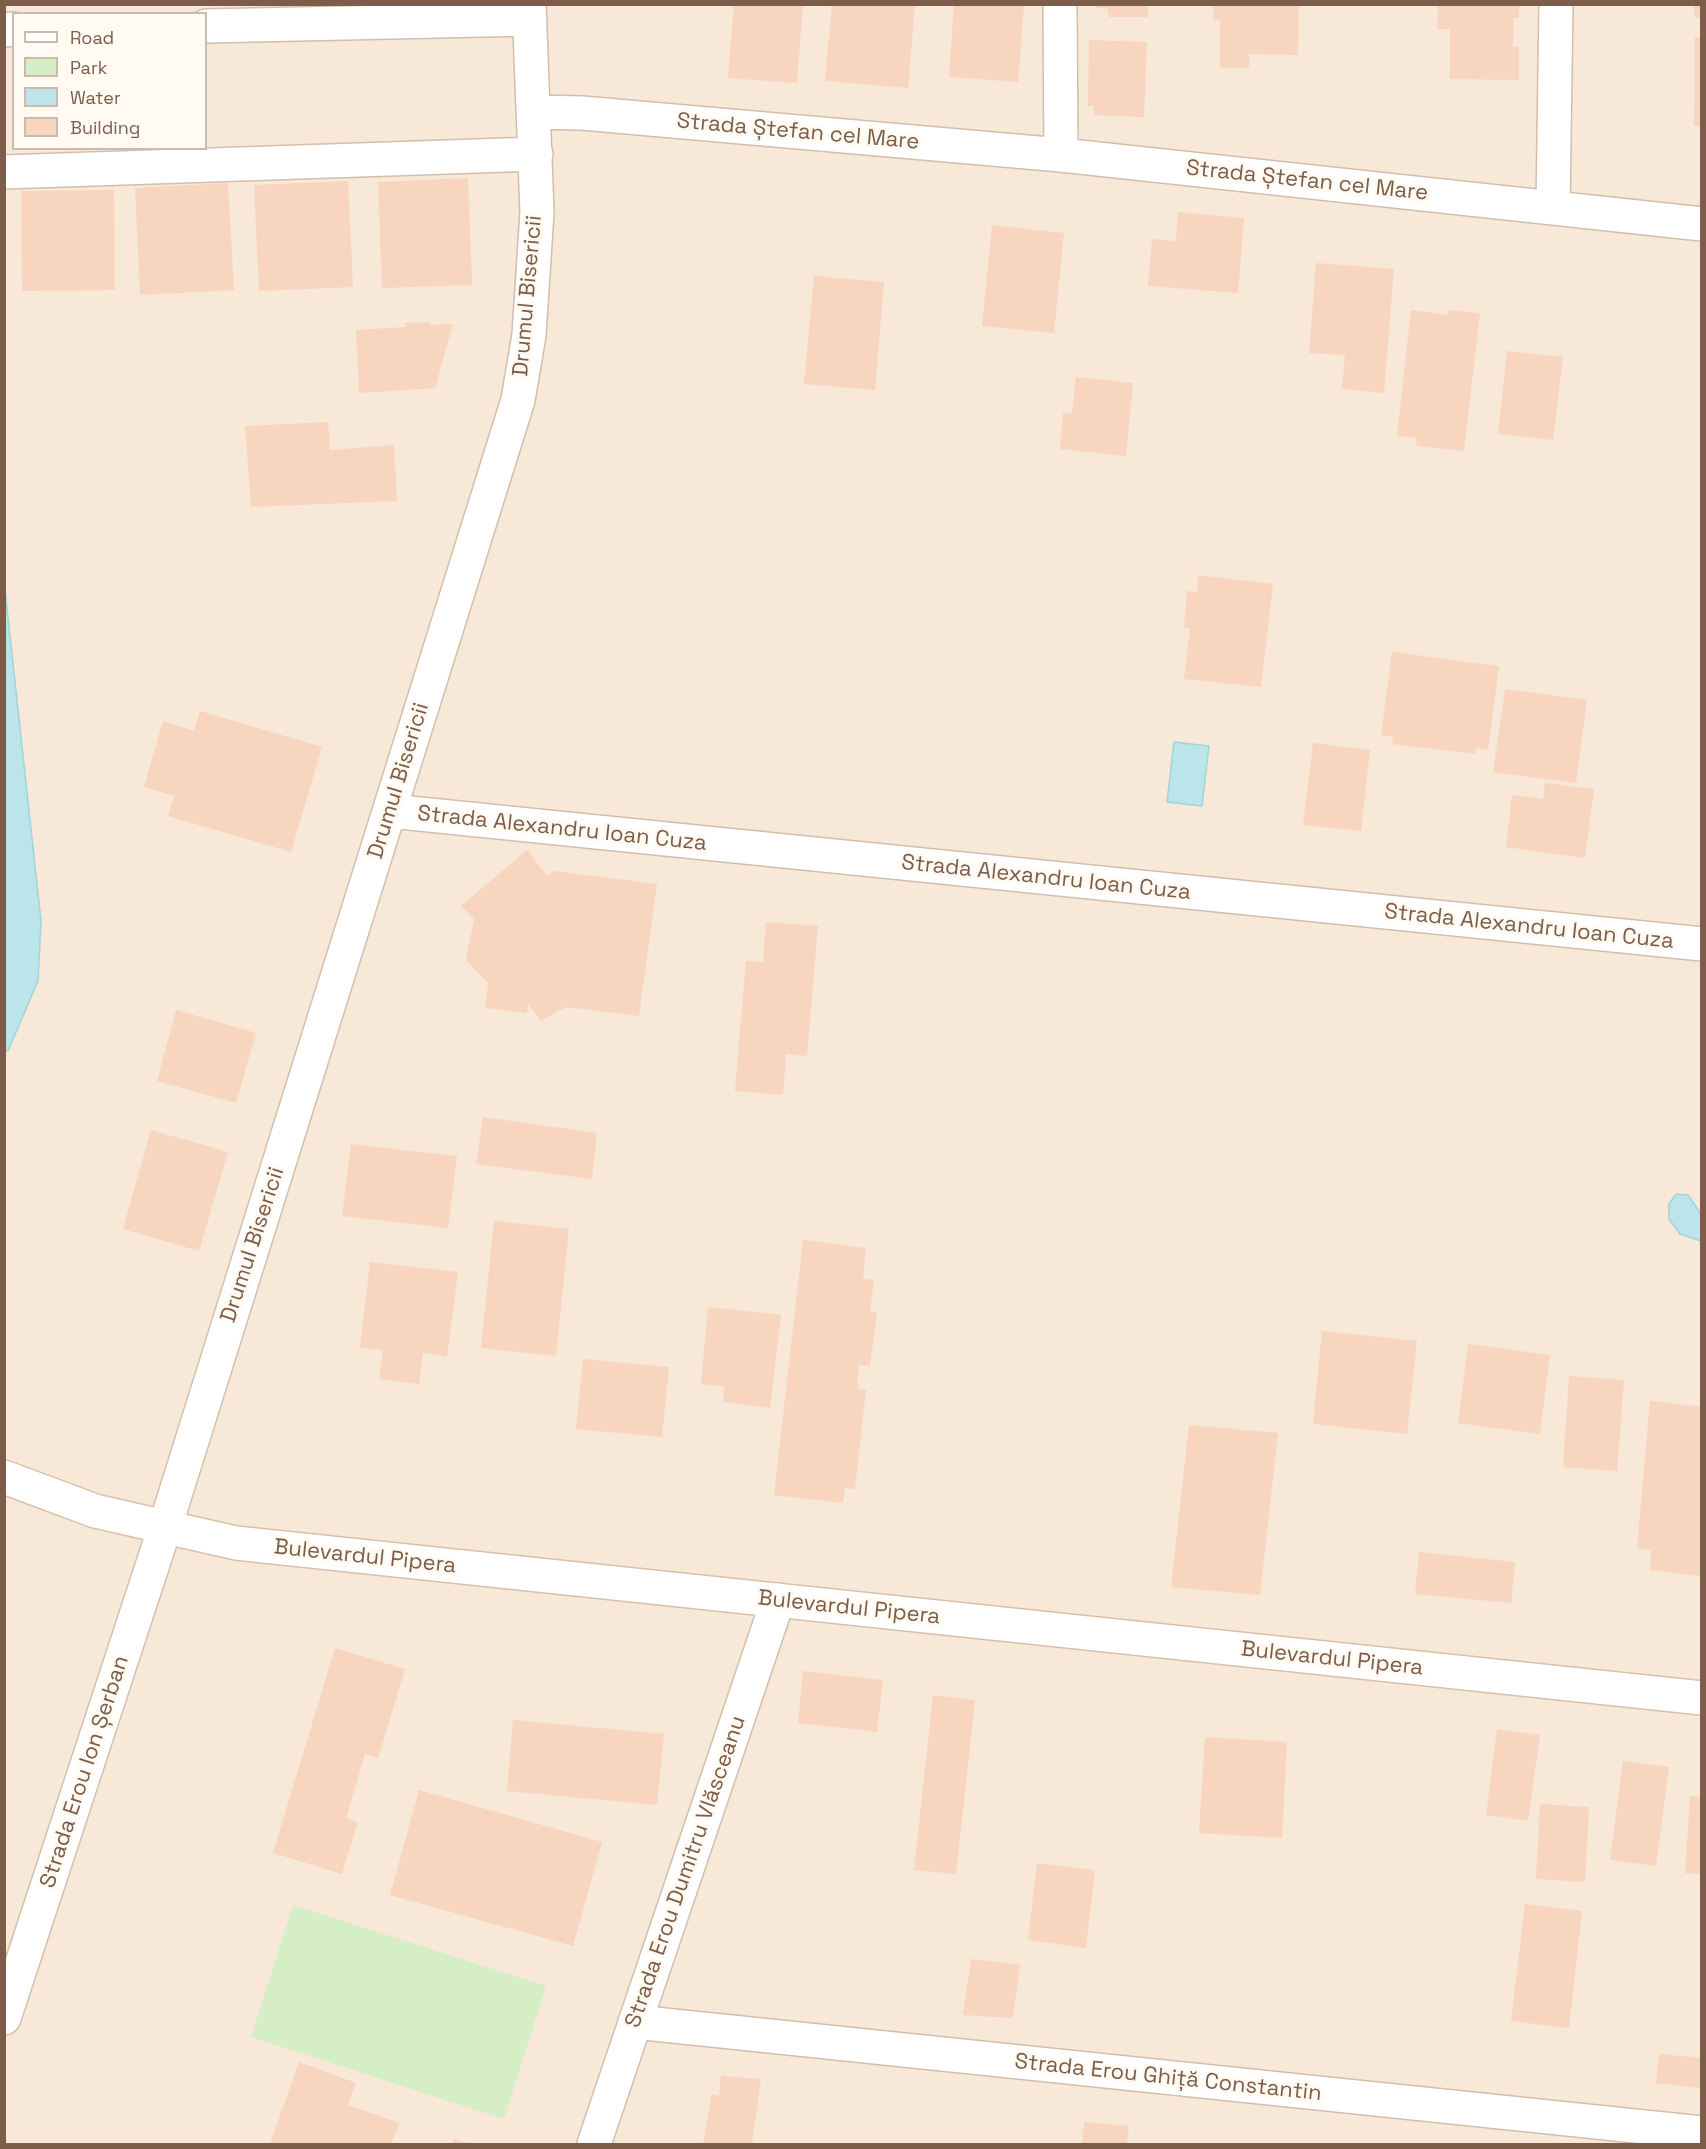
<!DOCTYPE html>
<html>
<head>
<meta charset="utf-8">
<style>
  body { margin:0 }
  #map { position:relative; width:1706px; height:2149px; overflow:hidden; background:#fef6ea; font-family:"Space Grotesk",sans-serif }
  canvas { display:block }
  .frame { position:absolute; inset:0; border:6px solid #7d5c49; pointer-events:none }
  .legend { position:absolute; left:12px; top:12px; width:195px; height:138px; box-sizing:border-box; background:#fffaf2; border:2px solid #cbbbae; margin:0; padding:8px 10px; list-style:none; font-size:18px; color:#7d5c49 }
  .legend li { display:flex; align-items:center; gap:12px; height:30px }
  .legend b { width:30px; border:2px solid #cbbbae }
</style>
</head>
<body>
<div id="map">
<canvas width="1706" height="2149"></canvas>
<div class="frame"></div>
<ul class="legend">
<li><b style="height:8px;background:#fff"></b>Road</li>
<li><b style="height:16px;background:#d6eec6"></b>Park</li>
<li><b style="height:16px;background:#bbe4eb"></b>Water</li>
<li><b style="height:16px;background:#f7d5be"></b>Building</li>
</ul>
</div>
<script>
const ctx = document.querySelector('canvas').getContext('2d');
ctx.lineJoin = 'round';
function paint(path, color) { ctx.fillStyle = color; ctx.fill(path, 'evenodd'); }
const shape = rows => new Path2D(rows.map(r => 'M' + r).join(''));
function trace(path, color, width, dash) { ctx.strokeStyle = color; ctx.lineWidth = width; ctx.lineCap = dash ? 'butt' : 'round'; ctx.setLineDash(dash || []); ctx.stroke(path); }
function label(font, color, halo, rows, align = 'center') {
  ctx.font = font + ' "Space Grotesk",sans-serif'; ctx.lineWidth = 6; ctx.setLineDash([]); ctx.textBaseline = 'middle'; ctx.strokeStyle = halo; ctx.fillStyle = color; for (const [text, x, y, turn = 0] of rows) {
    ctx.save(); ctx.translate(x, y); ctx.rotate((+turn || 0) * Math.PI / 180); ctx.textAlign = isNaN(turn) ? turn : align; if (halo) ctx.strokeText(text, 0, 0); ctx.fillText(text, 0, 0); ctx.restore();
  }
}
paint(shape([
  [5,5,1701,5,1701,2144,5,2144],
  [14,14,206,14,206,148,14,148]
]), '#f7e8d7');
paint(shape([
  [293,1905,546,1986,504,2119,251,2037]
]), '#d6eec6');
const water = shape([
  [4,581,41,921,38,981,8,1051,5,1051,4,581],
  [1174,742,1209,746,1202,806,1167,802,1174,742],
  [1676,1194,1688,1195,1701,1214,1701,1241,1680,1234,1669,1219,1669,1204,1676,1194]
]);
paint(water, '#bbe4eb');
trace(water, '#a0d4de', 1.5);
paint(shape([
  [734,4,803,4,797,83,728,78],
  [832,4,915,4,908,88,825,81],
  [954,4,1024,4,1018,82,949,77],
  [1096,4,1148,4,1148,17,1109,17,1108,9,1096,8],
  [1694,4,1702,4,1702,17,1694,17],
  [1213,5,1299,5,1298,55,1249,54,1249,68,1220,68,1220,20,1213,20],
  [1438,5,1519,5,1519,18,1513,18,1513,47,1519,46,1519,80,1450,79,1450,29,1437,29],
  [1695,37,1702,37,1702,126,1694,126],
  [1089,40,1147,42,1144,117,1094,115,1094,106,1088,106],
  [468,178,472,285,382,288,378,182],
  [348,181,353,287,259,291,254,185],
  [228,183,234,290,140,295,135,188],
  [114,190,115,290,22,291,21,191],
  [1178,212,1244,218,1238,293,1148,286,1152,239,1176,241],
  [992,225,1064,233,1054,333,982,326],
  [1316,263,1394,269,1384,393,1342,389,1345,355,1309,353],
  [814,276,884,282,875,390,804,384],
  [1411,310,1447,315,1448,310,1480,313,1464,451,1416,446,1417,438,1397,436],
  [430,322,430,325,453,324,435,388,359,393,356,330,406,327,406,323],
  [1507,351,1563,357,1553,440,1498,434],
  [1076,377,1133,383,1126,456,1060,449,1063,413,1072,414],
  [328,422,330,450,394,445,397,501,251,507,245,426],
  [1198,575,1273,584,1261,687,1184,679,1190,629,1184,628,1187,591,1197,592],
  [1392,652,1499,666,1488,750,1476,748,1475,754,1392,744,1393,737,1381,735],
  [1505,689,1587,700,1576,783,1493,772],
  [200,711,322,747,291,852,168,816,174,796,144,787,163,721,194,731],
  [1313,743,1370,750,1361,831,1303,825],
  [1545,783,1594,789,1585,858,1506,847,1512,795,1543,799],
  [527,850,547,876,554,871,657,884,639,1016,566,1007,541,1021,528,1004,527,1013,485,1008,488,983,466,960,474,919,461,906],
  [766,922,818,926,807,1056,786,1054,783,1095,735,1091,746,961,763,962],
  [176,1010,256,1033,236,1103,157,1081],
  [483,1117,597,1133,592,1179,476,1164],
  [151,1130,228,1152,199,1251,123,1229],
  [351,1144,457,1156,448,1228,342,1216],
  [494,1221,569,1229,556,1356,481,1348],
  [803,1240,866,1248,863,1279,874,1280,870,1312,877,1312,870,1366,859,1365,857,1389,866,1390,855,1489,845,1488,843,1503,774,1495],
  [370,1262,458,1272,447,1357,423,1353,419,1384,379,1379,383,1350,360,1348],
  [708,1307,781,1315,770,1408,723,1402,724,1387,701,1384],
  [1322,1331,1417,1341,1407,1434,1313,1424],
  [1468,1344,1550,1355,1540,1434,1458,1423],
  [583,1359,669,1367,662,1437,576,1429],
  [1569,1376,1624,1380,1617,1471,1563,1467],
  [1650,1401,1702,1407,1702,1576,1650,1570,1651,1550,1637,1548],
  [1189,1425,1278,1433,1260,1595,1171,1587],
  [1419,1552,1515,1562,1511,1603,1415,1594],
  [335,1648,405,1669,378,1758,365,1754,346,1818,358,1822,342,1874,273,1853],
  [803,1671,883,1680,877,1732,798,1723],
  [933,1695,975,1700,956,1874,914,1870],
  [513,1720,664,1734,657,1805,507,1791],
  [1497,1729,1540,1735,1528,1821,1486,1815],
  [1205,1737,1287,1742,1282,1838,1199,1833],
  [1623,1761,1669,1767,1656,1866,1610,1860],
  [419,1790,602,1842,573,1946,390,1895],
  [1690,1796,1702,1797,1702,1874,1685,1873],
  [1540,1804,1589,1807,1585,1882,1536,1879],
  [1037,1863,1095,1870,1086,1948,1028,1940],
  [1525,1904,1582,1911,1569,2028,1511,2021],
  [971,1959,1020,1965,1013,2018,963,2015],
  [1659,2054,1702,2058,1702,2088,1656,2083],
  [299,2062,356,2083,348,2105,399,2123,391,2144,270,2144],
  [721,2076,761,2079,752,2144,703,2144,712,2094,719,2096],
  [1084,2122,1129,2126,1127,2144,1082,2144],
  [454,2139,470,2144,452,2144]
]), '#f7d5be');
const street = shape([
  [1060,4,1061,155],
  [206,26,530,19],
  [4,30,14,29],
  [534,112,582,113,1061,155,1702,224],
  [4,172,536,154],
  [1553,207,1556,4],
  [390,811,1702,944],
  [4,2018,165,1527,518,400,529,335,537,212,529,4],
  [635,2022,1702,2133],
  [594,2144,778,1600]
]);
const secondary = shape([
  [4,1477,95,1511,236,1543,1702,1698]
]);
trace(street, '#d3bead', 36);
trace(secondary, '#d9c0ac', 36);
trace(street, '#fff', 33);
trace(secondary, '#fff', 33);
label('22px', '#7d5c49', '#fffaf2', [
  ["Strada Ștefan cel Mare",798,132,5],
  ["Strada Ștefan cel Mare",1307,181,6],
  ["Drumul Bisericii",528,296,-85],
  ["Drumul Bisericii",399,781,-73],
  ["Strada Alexandru Ioan Cuza",562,829,6],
  ["Strada Alexandru Ioan Cuza",1046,878,6],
  ["Strada Alexandru Ioan Cuza",1529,927,6],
  ["Drumul Bisericii",253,1245,-72],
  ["Bulevardul Pipera",365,1557,6],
  ["Bulevardul Pipera",849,1608,6],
  ["Bulevardul Pipera",1332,1659,6],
  ["Strada Erou Ion Șerban",85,1772,-72],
  ["Strada Erou Dumitru Vlăsceanu",686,1872,-71],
  ["Strada Erou Ghiță Constantin",1168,2078,6]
]);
</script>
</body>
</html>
